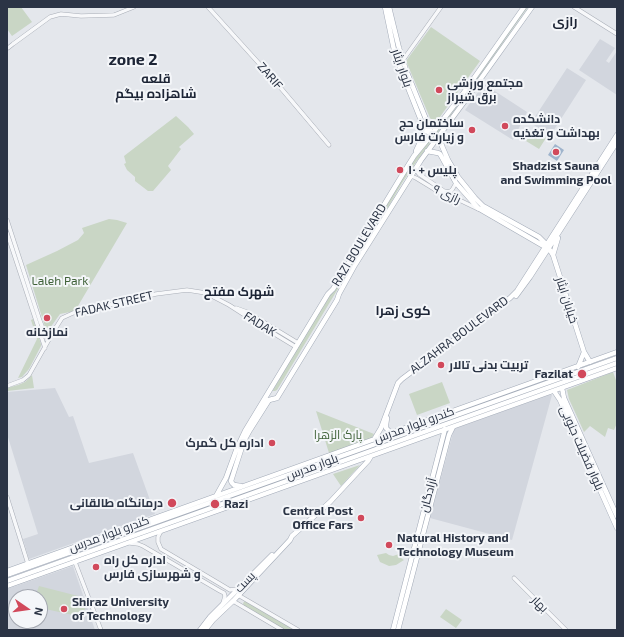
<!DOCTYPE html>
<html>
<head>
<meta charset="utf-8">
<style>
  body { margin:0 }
  #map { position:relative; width:624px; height:637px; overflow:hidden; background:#e4e7ec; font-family:"Exo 2",sans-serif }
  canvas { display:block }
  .frame { position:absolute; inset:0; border:8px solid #2b3445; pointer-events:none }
  .north { position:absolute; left:8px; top:589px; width:40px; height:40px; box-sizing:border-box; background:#f4f6f9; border:1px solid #a4a8b1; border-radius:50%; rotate:103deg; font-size:11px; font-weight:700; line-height:16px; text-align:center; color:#2b3445 }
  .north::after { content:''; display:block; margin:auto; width:14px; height:18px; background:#d1495b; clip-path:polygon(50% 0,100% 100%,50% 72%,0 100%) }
</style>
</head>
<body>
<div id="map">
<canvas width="624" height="637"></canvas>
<div class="frame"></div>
<div class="north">N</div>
</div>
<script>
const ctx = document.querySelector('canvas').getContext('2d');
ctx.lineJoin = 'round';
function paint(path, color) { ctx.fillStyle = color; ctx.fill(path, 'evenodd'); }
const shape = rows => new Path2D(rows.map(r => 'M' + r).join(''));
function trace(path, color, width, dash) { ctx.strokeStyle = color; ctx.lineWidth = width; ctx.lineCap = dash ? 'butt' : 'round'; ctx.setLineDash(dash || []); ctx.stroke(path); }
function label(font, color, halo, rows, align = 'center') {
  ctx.font = font + ' "Exo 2",Cairo,sans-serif'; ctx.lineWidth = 4; ctx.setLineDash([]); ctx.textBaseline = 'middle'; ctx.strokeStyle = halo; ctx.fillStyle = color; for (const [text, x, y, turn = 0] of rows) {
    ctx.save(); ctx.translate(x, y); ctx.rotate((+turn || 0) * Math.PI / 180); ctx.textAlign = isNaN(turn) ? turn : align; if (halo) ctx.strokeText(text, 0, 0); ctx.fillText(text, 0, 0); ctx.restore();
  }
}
paint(shape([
  [600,39,615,48,606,61,609,63,617,51,617,95,579,70],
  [567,68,586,80,550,136,531,123],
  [484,84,527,112,513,140,465,110],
  [55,388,69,417,73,416,89,463,133,453,155,514,29,559,23,539,38,534,7,434,7,392],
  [549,395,552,395,512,540,430,518,454,429],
  [73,566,95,630,7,630,7,589],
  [16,597,40,597,40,621,16,621]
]), '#d2d6de');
paint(shape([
  [7,7,21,7,32,22,12,36,7,29],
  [526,7,528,7,467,94,465,94],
  [431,27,480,61,437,121,433,121,430,118,406,61],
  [461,98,462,100,416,162,402,183,383,216,382,217,380,216,391,196,415,159],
  [176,116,188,127,194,134,179,147,181,149,168,166,171,170,153,191,148,191,135,181,135,177,127,170,124,164,126,163,124,156],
  [534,130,546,138,539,149,526,141],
  [109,219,117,220,127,223,75,311,60,314,50,328,46,328,45,327,26,265,57,251,78,240,84,233,82,228],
  [375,222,377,223,377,224,277,390,275,391,273,391,273,390,298,347],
  [33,319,41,344,41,346,29,369,22,377,18,378,37,339,31,320],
  [613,372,617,383,617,423,614,430,608,428,605,437,590,426,584,432,569,399,567,390],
  [32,375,34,388,7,391,7,388,18,385,25,382],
  [442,382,450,403,417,415,409,394],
  [316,411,374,434,371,439,329,453],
  [360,465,341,486,333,474],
  [386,553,389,555,393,556,399,554,403,556,401,558,404,560,396,565,389,566,380,562,377,555],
  [39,586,82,597,86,606,84,612,82,614,77,616,41,608,40,607,40,597,35,597],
  [245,601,296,630,285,630,244,606,243,603],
  [446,609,462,620,456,628,440,617]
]), '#c9d6c5');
paint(shape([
  [555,144,564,150,557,161,548,155]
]), '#9fb4cc');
const minor = shape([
  [208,7,274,80,329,145],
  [574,7,617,34],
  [7,47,8,48,13,44,50,17,61,14,81,16,114,15,134,7],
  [403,60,441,7],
  [415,169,419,174,444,191,449,192,452,190,456,183],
  [411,176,416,178,439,192,453,197,478,209],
  [7,220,40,321,44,331,52,334],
  [7,233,45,348],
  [236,308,247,312,298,343],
  [7,386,23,380,29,375,55,329,62,318,73,313,123,302,156,294,187,290,206,293,229,305,268,330,296,347],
  [7,497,28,564],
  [161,531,158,537,158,542,161,549,220,584,230,590,237,589],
  [130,543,138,544,143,546,220,591,224,593,225,596,223,603],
  [75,562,101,630],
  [514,578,566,630],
  [238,595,298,630],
  [233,601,282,630]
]);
const major = shape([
  [385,7,394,50,399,65,424,128,422,138,416,151],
  [389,7,399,48,406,70,430,129,429,131,428,132,426,131,424,128],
  [439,136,442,146,448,160,458,177,475,198,483,206,539,237,546,244,553,255,584,352,590,362],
  [427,151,438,153,440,154,456,183,463,191,478,208,547,248],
  [553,255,558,238],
  [516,296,530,277,617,142],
  [578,367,584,352],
  [562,388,564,398,617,516],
  [554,391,560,400,617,528],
  [387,418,386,425,386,428,390,432,393,432],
  [375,438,381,428,398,383,402,379,510,298,517,291,617,135],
  [241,486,234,485,232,483,231,481,241,450,245,439,250,430,269,400,277,398,337,300,339,294,355,265,421,160,467,98,532,7],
  [216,496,226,478,237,448,245,431,328,294,333,289,404,172,414,156,428,139,462,95,524,7],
  [7,571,617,352],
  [7,575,617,358],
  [7,581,617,363],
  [7,586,617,368],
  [200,630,210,617,272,555],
  [205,630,213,620,233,601,290,540,292,536,330,502,368,461,371,456],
  [393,630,445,429],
  [398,630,449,435,453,427]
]);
trace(minor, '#a9aeb7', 4.5);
trace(major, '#a3abb8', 5.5);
trace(minor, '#f7f8fa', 3.5);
trace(major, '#fff', 4.5);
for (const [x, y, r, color] of [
  [439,90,4,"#d1495b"],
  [505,126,4,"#d1495b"],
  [472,130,4,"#d1495b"],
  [556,152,4,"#d1495b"],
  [400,170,4,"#d1495b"],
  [47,318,4,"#d1495b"],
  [441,365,4,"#d1495b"],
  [582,374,5,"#d1495b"],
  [272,443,4,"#d1495b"],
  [172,503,5,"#d1495b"],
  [215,504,5,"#d1495b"],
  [361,518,4,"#d1495b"],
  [389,545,4,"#d1495b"],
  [96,567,4,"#d1495b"],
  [64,609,4,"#d1495b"]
]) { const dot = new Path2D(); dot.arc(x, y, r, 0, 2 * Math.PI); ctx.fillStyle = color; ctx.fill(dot); trace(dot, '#f4f6f9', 1.5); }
label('12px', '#2b3445', '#f4f6f9', [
  ["بلوار ایثار",402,68,71],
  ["ZARIF",270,76,49],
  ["رازی ۹",447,194,25],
  ["RAZI BOULEVARD",359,245,-59],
  ["خیابان ایثار",567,300,72],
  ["FADAK STREET",114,304,-13],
  ["FADAK",260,324,32],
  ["ALZAHRA BOULEVARD",459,335,-37],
  ["کندرو بلوار مدرس",414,425,-20],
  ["بلوار فضیلت جنوبی",582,448,66],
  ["بلوار مدرس",312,467,-20],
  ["آزادگان",428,495,-75],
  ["کندرو بلوار مدرس",109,534,-20],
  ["پست",245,582,-46],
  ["بهار",540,604,45]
]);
label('bold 12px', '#2b3445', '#f4f6f9', [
  ["مجتمع ورزشی",447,83],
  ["برق شیراز",447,97],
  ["دانشکده",513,119],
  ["بهداشت و تغذیه",513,133],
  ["ساختمان حج",464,123,"right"],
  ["و زیارت فارس",464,137,"right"],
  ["Shadzist Sauna",556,166,"center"],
  ["and Swimming Pool",556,180,"center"],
  ["پلیس + ۱۰",408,170],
  ["نمازخانه",47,332,"center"],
  ["تربیت بدنی تالار",449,365],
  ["Fazilat",573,374,"right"],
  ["اداره کل گمرک",264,443,"right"],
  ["درمانگاه طالقانی",163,503,"right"],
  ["Razi",224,504],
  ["Central Post",353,511,"right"],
  ["Office Fars",353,525,"right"],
  ["Natural History and",397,538],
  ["Technology Museum",397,552],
  ["اداره کل راه",104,560],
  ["و شهرسازی فارس",104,574],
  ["Shiraz University",72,602],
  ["of Technology",72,616]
], 'left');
label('12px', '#3f6138', '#f4f6f9', [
  ["Laleh Park",60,281],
  ["پارک الزهرا",338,435]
]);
label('bold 13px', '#1d2536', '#f4f6f9', [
  ["رازی",565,22],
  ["قلعه",156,79],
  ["شاهزاده بیگم",156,94],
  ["شهرک مفتح",239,292],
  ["کوی زهرا",403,311]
]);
label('bold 16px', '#1d2536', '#f4f6f9', [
  ["zone 2",133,60]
]);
</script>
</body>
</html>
